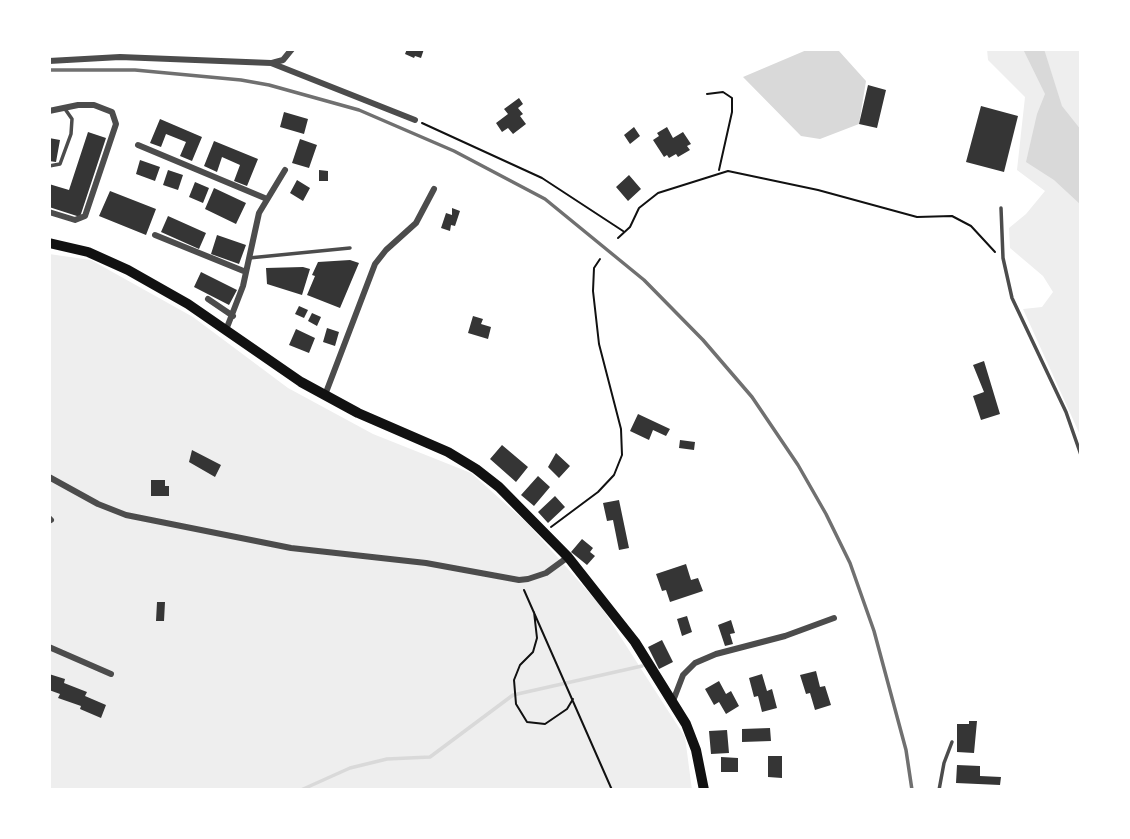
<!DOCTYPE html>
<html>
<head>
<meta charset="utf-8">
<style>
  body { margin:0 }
  #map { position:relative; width:1130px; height:839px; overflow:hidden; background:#fff; font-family:Jost,sans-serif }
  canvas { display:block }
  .frame { position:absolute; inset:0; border:51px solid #fff; pointer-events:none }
</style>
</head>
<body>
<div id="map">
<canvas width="1130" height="839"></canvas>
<div class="frame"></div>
</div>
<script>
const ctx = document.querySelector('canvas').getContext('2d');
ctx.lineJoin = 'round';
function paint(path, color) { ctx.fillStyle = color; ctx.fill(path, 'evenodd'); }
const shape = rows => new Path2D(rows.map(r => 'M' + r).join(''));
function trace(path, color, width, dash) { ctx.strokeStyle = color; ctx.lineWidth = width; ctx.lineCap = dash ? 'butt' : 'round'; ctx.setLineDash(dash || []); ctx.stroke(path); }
paint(shape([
  [987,49,1081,49,1081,437,1023,309,1042,307,1053,292,1043,276,1010,248,1009,228,1026,214,1045,191,1017,170,1025,97,988,60],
  [49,254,91,260,193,317,288,388,373,434,471,473,527,523,600,605,685,737,692,790,49,790]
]), '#eee');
paint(shape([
  [809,49,839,51,866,81,859,124,820,139,801,136,743,77],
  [1023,49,1044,49,1062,106,1081,130,1081,205,1054,180,1026,162,1037,114,1045,94]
]), '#d9d9d9');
trace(shape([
  [301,790,350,768,387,759,430,757,513,695,642,666]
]), '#d9d9d9', 3.5);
paint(shape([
  [407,49,424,49,421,58,415,56,414,58,405,54],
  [868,85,886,90,877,128,859,124],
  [519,98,523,104,518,108,523,114,520,116,526,124,513,134,508,128,502,132,496,123,508,114,504,109],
  [981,106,1018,116,1004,172,966,162],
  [284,112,308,119,304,134,280,127],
  [160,119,202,137,192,161,180,156,186,142,166,134,161,147,150,143],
  [634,127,640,136,630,144,624,135],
  [667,127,673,138,683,132,691,144,687,146,690,150,678,157,676,154,669,158,667,155,664,157,653,140,659,136,657,133],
  [88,132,106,138,80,217,49,207,49,184,69,190],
  [49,138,60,140,56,162,49,161],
  [300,139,317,145,309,168,292,163],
  [214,141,258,159,247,186,234,181,240,165,222,157,217,172,204,166],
  [140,160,160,167,155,181,136,174],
  [168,170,183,175,178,190,163,185],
  [319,170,328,171,328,181,319,181],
  [629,175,641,189,628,201,616,187],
  [297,180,310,188,303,201,290,193],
  [195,182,209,188,203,203,189,197],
  [214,188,246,203,236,224,205,209],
  [110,191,156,209,146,235,99,216],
  [452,208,460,211,455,226,451,225,450,231,441,228,446,213,452,215],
  [168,216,206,233,199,249,161,232],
  [217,235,246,245,239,264,211,254],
  [350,260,359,263,340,308,307,295,315,276,312,275,318,262],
  [303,267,310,269,302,295,267,284,266,268],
  [201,272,237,290,229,305,194,287],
  [299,306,308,310,304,318,295,314],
  [312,313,321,317,317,326,308,321],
  [473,316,483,319,481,324,491,327,488,339,468,333],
  [327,328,339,332,335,346,323,342],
  [296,329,315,338,309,353,289,345],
  [984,361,1000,414,981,420,973,396,984,392,973,365],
  [638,414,670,429,666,436,653,430,649,440,630,431],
  [680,440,695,442,694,450,679,448],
  [502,445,528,467,516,482,490,459],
  [192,450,221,465,215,477,189,462],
  [556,453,570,466,559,478,548,467],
  [538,476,550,487,534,506,521,495],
  [151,480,165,480,165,486,169,486,169,496,151,496],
  [555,496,565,507,548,523,538,512],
  [619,500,629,548,619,550,613,520,607,521,603,503],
  [582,539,593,548,590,552,595,556,587,565,571,552],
  [686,564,691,580,698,578,703,591,670,602,666,590,662,591,656,574],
  [157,602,165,602,164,621,156,621],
  [687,616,692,632,682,636,677,619],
  [731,620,735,633,730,634,733,644,725,646,718,625],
  [662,640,673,662,659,669,648,647],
  [816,671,820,687,825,686,831,705,815,710,810,693,806,694,800,675],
  [49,674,65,679,64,683,87,692,85,696,106,705,101,718,80,709,81,706,58,698,60,694,49,690],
  [762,674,767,691,772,689,777,708,762,712,758,696,754,697,749,678],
  [719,681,726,694,731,691,739,706,726,714,719,702,714,705,705,689],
  [969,721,977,721,974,753,957,752,957,724,969,724],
  [770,728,771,741,742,742,742,729],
  [727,730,729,753,711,754,709,731],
  [768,756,782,756,782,778,768,777],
  [721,757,738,758,738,772,721,772],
  [957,765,980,766,980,776,1001,777,1000,785,956,783]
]), '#353535');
trace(shape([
  [707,94,723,92,732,98,732,112,719,170],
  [422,123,542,178,623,231],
  [618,238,630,227,639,208,658,193,728,171,818,190,917,217,952,216,971,226,995,252],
  [551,527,598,492,614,475,622,455,621,429,599,344,593,291,594,268,600,259],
  [524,590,612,790],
  [534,612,537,638,533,652,520,665,514,680,516,704,527,722,545,724,567,709,573,699]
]), '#111', 2);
trace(shape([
  [49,166,60,164,71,134,72,119,65,109],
  [1001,208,1003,258,1012,298,1066,412,1081,455],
  [249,258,350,248],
  [939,790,944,763,952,742]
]), '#4c4c4c', 3.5);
trace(shape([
  [49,61,120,57,271,63,415,120],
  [272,63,283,60,292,49],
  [49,111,78,105,94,105,112,112,116,124,85,216,75,220,49,212],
  [138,145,267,199],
  [155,235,246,272],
  [208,299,233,316],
  [226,330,243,286,259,213,285,170],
  [325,395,375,264,386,250,416,223,434,189],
  [49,477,98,504,126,515,291,548,426,563,519,580,528,579,546,573,568,557],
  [49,518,51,520],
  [49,647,111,674],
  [673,701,683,675,695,663,716,654,785,636,834,618]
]), '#4c4c4c', 6);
trace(shape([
  [49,243,88,252,128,270,188,304,301,382,358,413,448,452,476,469,499,487,568,557,635,642,686,724,696,750,704,790]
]), '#111', 10);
trace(shape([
  [49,70,135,70,241,80,269,85,359,110,454,151,545,199,644,280,703,340,752,397,798,465,826,514,850,563,874,631,906,750,912,790]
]), '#707070', 3.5);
</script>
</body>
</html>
